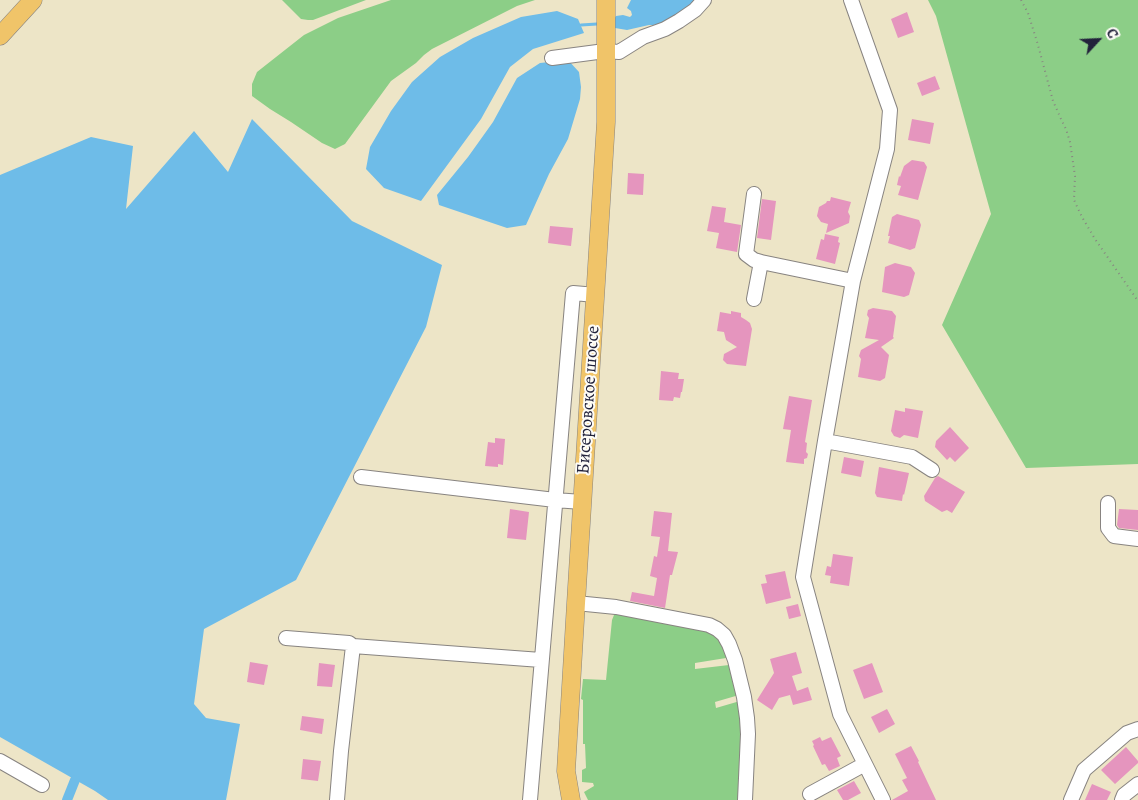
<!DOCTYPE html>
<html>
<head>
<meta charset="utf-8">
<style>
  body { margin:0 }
  #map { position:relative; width:1138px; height:800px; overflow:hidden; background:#ede5c7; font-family:Alegreya,serif }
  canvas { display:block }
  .north { position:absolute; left:1073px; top:15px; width:50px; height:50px; -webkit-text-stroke:4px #fdfcf7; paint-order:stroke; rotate:65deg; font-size:14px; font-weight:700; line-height:20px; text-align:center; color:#22223b }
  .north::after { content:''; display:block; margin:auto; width:18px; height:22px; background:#22223b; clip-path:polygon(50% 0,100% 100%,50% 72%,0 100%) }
</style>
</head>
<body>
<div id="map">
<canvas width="1138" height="800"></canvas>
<div class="north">С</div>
</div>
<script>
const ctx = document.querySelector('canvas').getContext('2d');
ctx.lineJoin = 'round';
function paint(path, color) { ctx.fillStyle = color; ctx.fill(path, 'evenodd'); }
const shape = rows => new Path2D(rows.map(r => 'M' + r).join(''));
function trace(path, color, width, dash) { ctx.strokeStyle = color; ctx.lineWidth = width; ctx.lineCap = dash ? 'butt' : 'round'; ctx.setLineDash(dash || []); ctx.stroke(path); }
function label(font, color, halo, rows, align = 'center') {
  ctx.font = font + ' Alegreya,serif'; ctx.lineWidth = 4; ctx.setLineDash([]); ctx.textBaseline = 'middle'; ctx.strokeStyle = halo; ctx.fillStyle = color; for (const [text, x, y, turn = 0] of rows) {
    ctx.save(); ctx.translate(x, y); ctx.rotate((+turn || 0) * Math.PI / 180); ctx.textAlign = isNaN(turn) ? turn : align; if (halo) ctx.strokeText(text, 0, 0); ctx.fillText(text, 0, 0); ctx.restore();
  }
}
paint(shape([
  [282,0,366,0,313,20,308,20,301,19],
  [391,0,535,0,517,6,432,49,424,55,416,63,391,81,345,144,335,149,322,143,291,122,270,109,252,96,252,84,257,72,304,35,338,18],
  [928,0,1138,0,1138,464,1026,468,942,325,991,214,936,16],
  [617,613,706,629,720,639,727,653,726,658,695,663,695,669,729,665,739,695,715,702,716,708,740,701,743,733,741,741,740,760,742,775,740,800,588,800,584,792,594,786,593,783,582,782,582,770,586,768,585,744,583,744,583,700,581,699,583,679,606,680,612,620,614,615]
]), '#8cce87');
paint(shape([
  [631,0,697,0,675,17,662,23,653,25,649,25,627,30,615,28,614,19,616,16,623,15,630,17,632,15,631,11,627,8],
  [557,11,578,19,584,33,533,49,510,67,481,119,421,201,384,188,366,169,370,147,391,111,412,82,440,57,473,38,521,17],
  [568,60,579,72,581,87,580,99,568,139,549,174,526,225,507,228,439,205,437,195,468,157,493,122,517,78,540,63],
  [252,119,352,221,442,265,426,327,296,580,204,629,194,704,206,718,240,724,226,800,108,800,95,791,0,737,0,175,91,137,133,146,126,209,194,131,228,172]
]), '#6ebce8');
trace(shape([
  [581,25,597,24]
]), '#6ebce8', 3);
trace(shape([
  [67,800,75,780]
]), '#6ebce8', 10);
paint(shape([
  [907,12,914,32,898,38,891,19],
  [935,76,940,89,922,96,917,83],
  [912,119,934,123,930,144,908,140],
  [912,160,924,162,927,167,918,200,898,195,901,186,897,185,899,176,900,177,904,166],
  [628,173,644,174,643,195,627,194],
  [831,197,851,202,848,212,850,216,849,223,826,233,828,224,821,222,817,216,819,207,826,203,827,201,830,201],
  [762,199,776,201,771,240,757,238],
  [712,206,726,208,724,222,741,225,737,252,716,248,719,233,707,231],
  [897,214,919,220,921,225,915,248,910,250,888,243,890,236,888,236,892,217],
  [550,226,573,228,571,246,548,243],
  [825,234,839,237,838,242,840,243,835,264,816,259,821,239,824,240],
  [895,263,911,267,915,273,909,295,904,297,882,292,885,267],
  [873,308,892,311,896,316,893,337,894,338,881,347,889,355,885,378,880,381,858,377,861,359,859,356,861,350,879,340,865,338,869,318,867,315,868,310],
  [731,311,741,313,741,317,746,320,750,323,752,329,746,366,727,364,723,360,724,354,737,347,726,340,724,332,717,331,720,312,731,314],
  [661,371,679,373,678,379,684,379,682,392,681,392,680,398,674,397,673,401,659,400],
  [789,396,812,400,805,442,807,443,806,452,808,454,807,458,804,459,804,464,786,462,791,430,783,429],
  [905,408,923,411,918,438,904,435,900,438,894,436,891,431,895,410,905,412],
  [950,427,969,448,955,462,950,457,947,460,935,447,936,441],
  [495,438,505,439,503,465,498,464,498,467,485,466,488,442,495,443],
  [844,457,864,461,861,477,841,473],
  [879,467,909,473,904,495,903,494,902,501,877,497,875,493],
  [938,476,965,492,952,513,947,510,942,512,925,501,924,496,935,478],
  [510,509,529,512,526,540,507,538],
  [1119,509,1138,510,1138,530,1119,528,1117,525],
  [654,511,672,513,668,551,678,552,672,575,670,575,665,608,630,601,632,592,654,596,657,578,650,576,654,556,657,557,660,537,651,536],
  [833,554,853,557,849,586,830,583,831,576,825,575,827,566,831,567],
  [785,571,791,598,766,604,761,584,767,583,765,575],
  [798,604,801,616,789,619,786,607],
  [796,652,802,673,792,676,797,691,808,687,812,700,793,705,790,695,779,698,772,710,757,700,774,673,770,659],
  [250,662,268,665,264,685,247,682],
  [319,663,335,665,332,687,317,686],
  [872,663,883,692,864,699,853,670],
  [887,709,895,724,879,733,871,717],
  [302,716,324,719,322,734,300,730],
  [820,737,822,741,831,737,841,756,837,758,840,766,829,771,825,764,822,765,813,746,814,745,812,741],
  [911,746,919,761,918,762,936,800,892,800,908,791,902,780,907,778,895,754],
  [1126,747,1138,761,1138,763,1115,784,1101,770],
  [303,759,321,761,318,781,301,779],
  [854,781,861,793,848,800,843,800,837,790],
  [1092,784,1111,792,1107,800,1085,800]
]), '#e595be');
const minor = shape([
  [851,0,890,110,887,149,853,281,825,441,803,577,840,714,883,800],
  [552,58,605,51,619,52,643,37,665,29,679,21,695,10,704,0],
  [754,194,746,254,754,260,761,262],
  [754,299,761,262,853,281],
  [825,441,912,457,932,470],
  [361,477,555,500,582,502],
  [1108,503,1108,528,1114,536,1138,539],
  [576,603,616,607,709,625,717,629,724,635,729,644,735,660,744,697,747,718,748,734,745,800],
  [286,638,349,643,353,646,541,660],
  [0,761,42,785],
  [810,794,865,764],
  [337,800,341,751,353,646],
  [530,800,573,293,596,295],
  [1071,800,1084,770,1127,733,1138,729],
  [1122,800,1124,795,1138,784]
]);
const major = shape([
  [0,36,33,0],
  [571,800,566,771,576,603,606,122,606,0]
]);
trace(minor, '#888481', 16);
trace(major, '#888481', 19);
trace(shape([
  [1021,0,1028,13,1038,45,1053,101,1061,119,1066,129,1070,142,1075,176,1074,200,1082,217,1095,239,1138,301]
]), '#888481', 2, [1, 4]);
trace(minor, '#fff', 14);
trace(major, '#f0c469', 18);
label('18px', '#22223b', '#fdfcf7', [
  ["Бисеровское шоссе",589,400,-86]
]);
</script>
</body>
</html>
